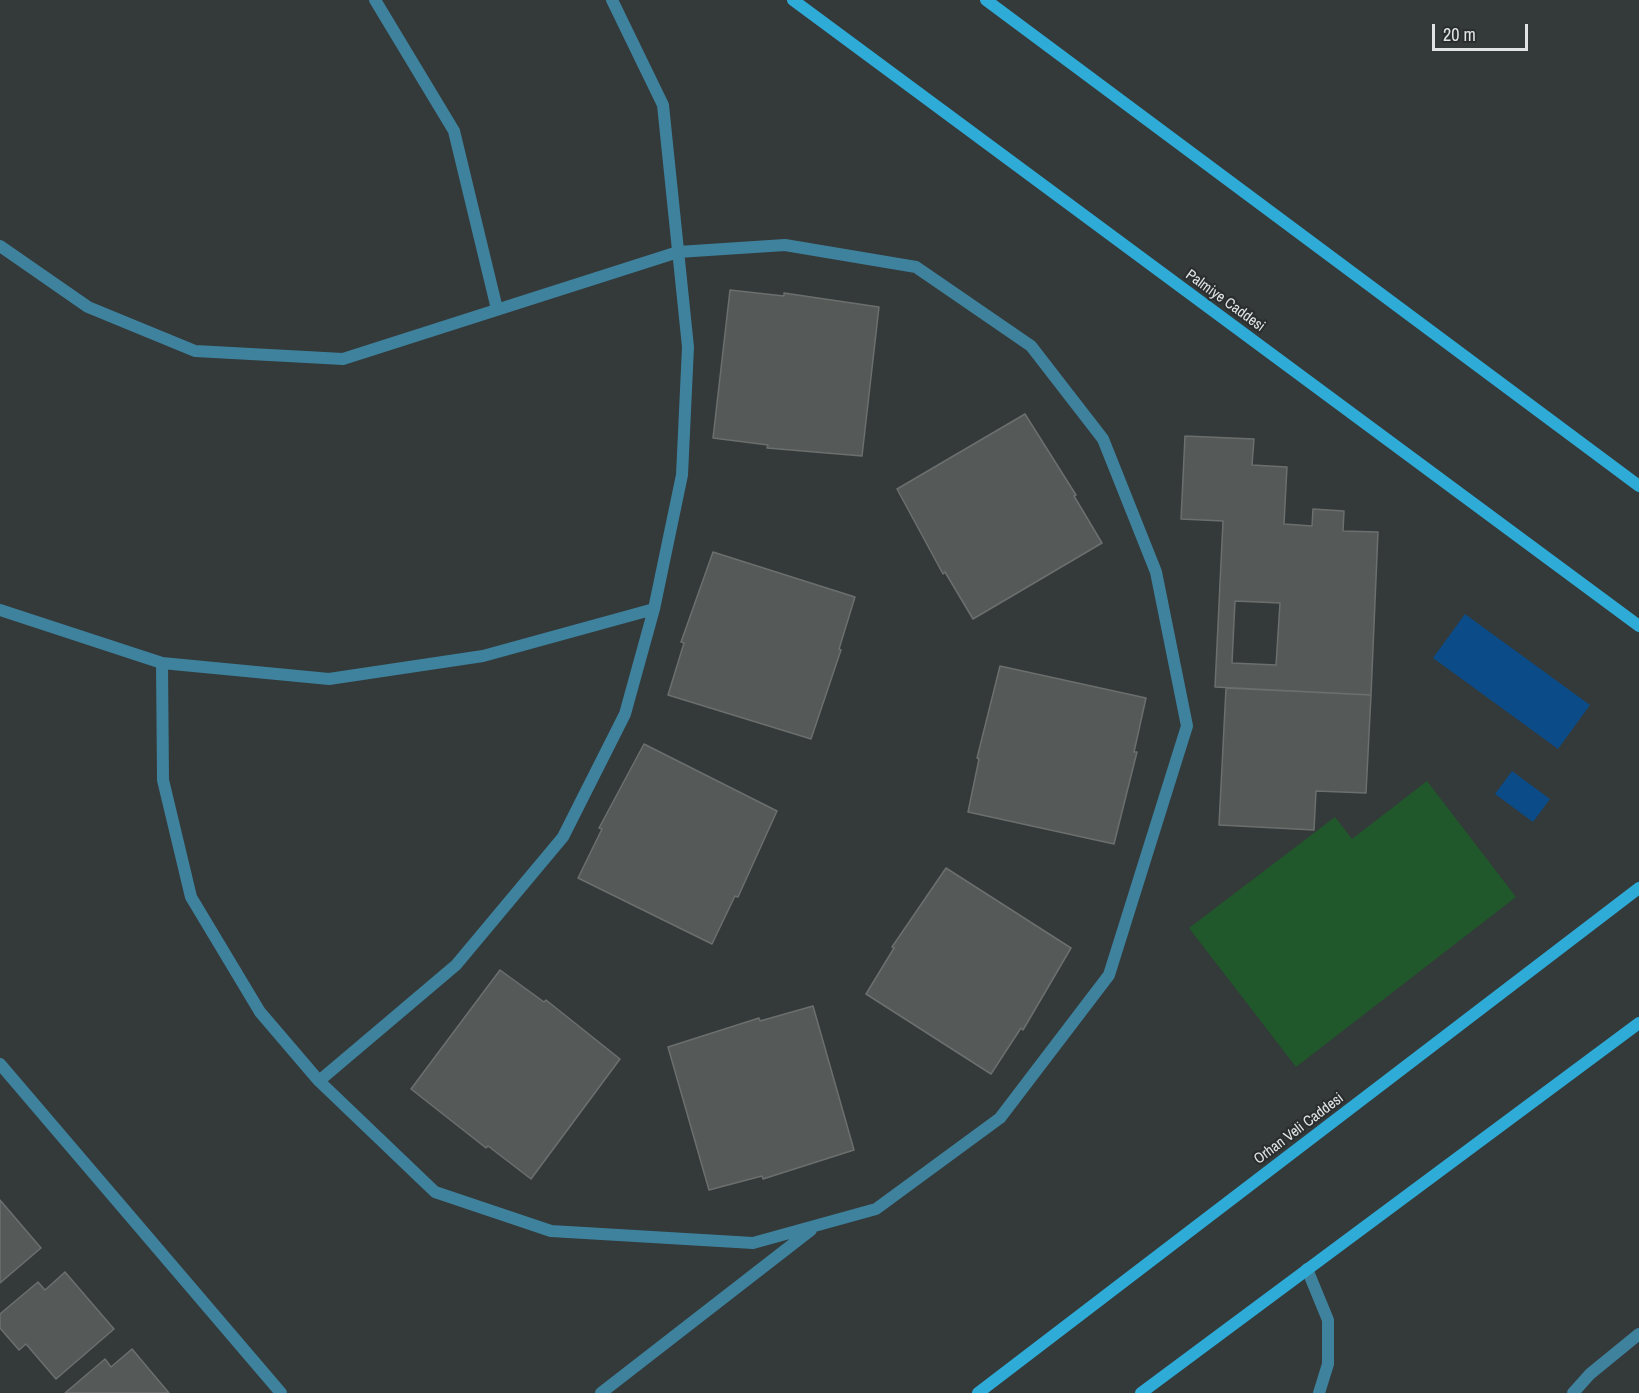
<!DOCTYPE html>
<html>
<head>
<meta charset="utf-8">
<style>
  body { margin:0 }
  #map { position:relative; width:1639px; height:1393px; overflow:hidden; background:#343939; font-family:"Archivo Narrow",sans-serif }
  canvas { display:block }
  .scale { position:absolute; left:1432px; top:24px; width:96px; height:27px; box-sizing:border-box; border:3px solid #e1e4e5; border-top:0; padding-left:8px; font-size:18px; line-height:21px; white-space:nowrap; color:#e1e4e5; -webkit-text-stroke:4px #2a2e2f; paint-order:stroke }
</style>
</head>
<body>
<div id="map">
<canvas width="1639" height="1393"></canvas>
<div class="scale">20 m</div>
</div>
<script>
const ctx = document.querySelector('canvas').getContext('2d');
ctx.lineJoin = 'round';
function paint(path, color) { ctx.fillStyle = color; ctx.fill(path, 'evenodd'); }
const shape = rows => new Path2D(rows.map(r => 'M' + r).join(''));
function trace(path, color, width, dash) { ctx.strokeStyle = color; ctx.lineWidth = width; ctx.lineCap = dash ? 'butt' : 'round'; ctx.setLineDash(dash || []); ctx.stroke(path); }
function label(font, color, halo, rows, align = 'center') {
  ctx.font = font + ' "Archivo Narrow",sans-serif'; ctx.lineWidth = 4.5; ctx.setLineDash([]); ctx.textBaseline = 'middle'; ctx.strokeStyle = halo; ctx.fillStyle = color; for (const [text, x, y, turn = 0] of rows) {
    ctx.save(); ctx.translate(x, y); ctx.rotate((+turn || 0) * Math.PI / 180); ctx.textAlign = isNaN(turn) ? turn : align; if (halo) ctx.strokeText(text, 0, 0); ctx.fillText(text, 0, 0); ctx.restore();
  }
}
paint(shape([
  [1427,781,1516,897,1296,1067,1189,928,1335,817,1352,839]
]), '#20582b');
paint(shape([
  [1465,614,1590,705,1558,749,1433,658],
  [1512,771,1550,799,1533,822,1495,794]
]), '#0b4c88');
const building = shape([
  [730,290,784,296,784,293,879,307,862,456,767,448,768,445,713,438,730,290],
  [1025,414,1076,495,1074,496,1102,543,973,619,945,572,943,574,897,489,1025,414],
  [1185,436,1254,439,1252,465,1287,467,1284,524,1312,526,1313,509,1344,511,1343,531,1378,532,1371,695,1215,687,1223,521,1181,519,1185,436],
  [1235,601,1280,603,1276,665,1232,663,1235,601],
  [713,552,855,597,839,649,841,650,811,739,668,695,684,643,681,642,713,552],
  [1000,666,1146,698,1134,752,1137,752,1114,844,968,812,979,759,977,758,1000,666],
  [1226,688,1371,695,1366,793,1316,791,1314,830,1219,825,1226,688],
  [644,744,777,811,738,897,735,896,712,944,578,878,602,829,599,828,644,744],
  [946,868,1071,948,1023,1030,1021,1028,991,1074,866,994,894,948,892,947,946,868],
  [500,970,544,1002,546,1000,620,1059,531,1179,488,1146,486,1148,411,1089,500,970],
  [813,1006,854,1150,763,1179,762,1176,709,1190,668,1047,759,1018,760,1021,813,1006],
  [0,1200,41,1248,0,1283,0,1200],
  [65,1272,114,1329,56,1379,26,1344,19,1350,0,1328,0,1314,38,1282,45,1290,65,1272],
  [132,1349,169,1393,65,1393,105,1359,111,1367,132,1349]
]);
paint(building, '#555a58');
trace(building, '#6b706e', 1.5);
trace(shape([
  [375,0,454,131,497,309],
  [0,246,88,307,195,351,343,359,678,252,785,245,916,267,1031,346,1103,439,1156,572,1187,726,1109,975,1000,1118,876,1209,753,1243,551,1231,435,1192,319,1081,260,1012,191,897,163,780,162,663],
  [0,610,162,663,329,679,483,656,654,609],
  [319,1081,456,965,563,837,625,714,654,609,682,475,688,347,663,105,612,0],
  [1307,1269,1328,1320,1328,1364,1319,1393],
  [601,1393,811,1230],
  [1573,1393,1590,1374,1639,1334]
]), '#3e829d', 12);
trace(shape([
  [0,1064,281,1393]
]), '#3e829d', 12);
trace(shape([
  [793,0,1639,626],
  [986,0,1639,486],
  [978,1393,1639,888],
  [1141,1393,1639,1023]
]), '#2eabd6', 12);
label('15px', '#e1e4e5', '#2a2e2f', [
  ["Palmiye Caddesi",1225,301,36],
  ["Orhan Veli Caddesi",1299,1129,-37]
]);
</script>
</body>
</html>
